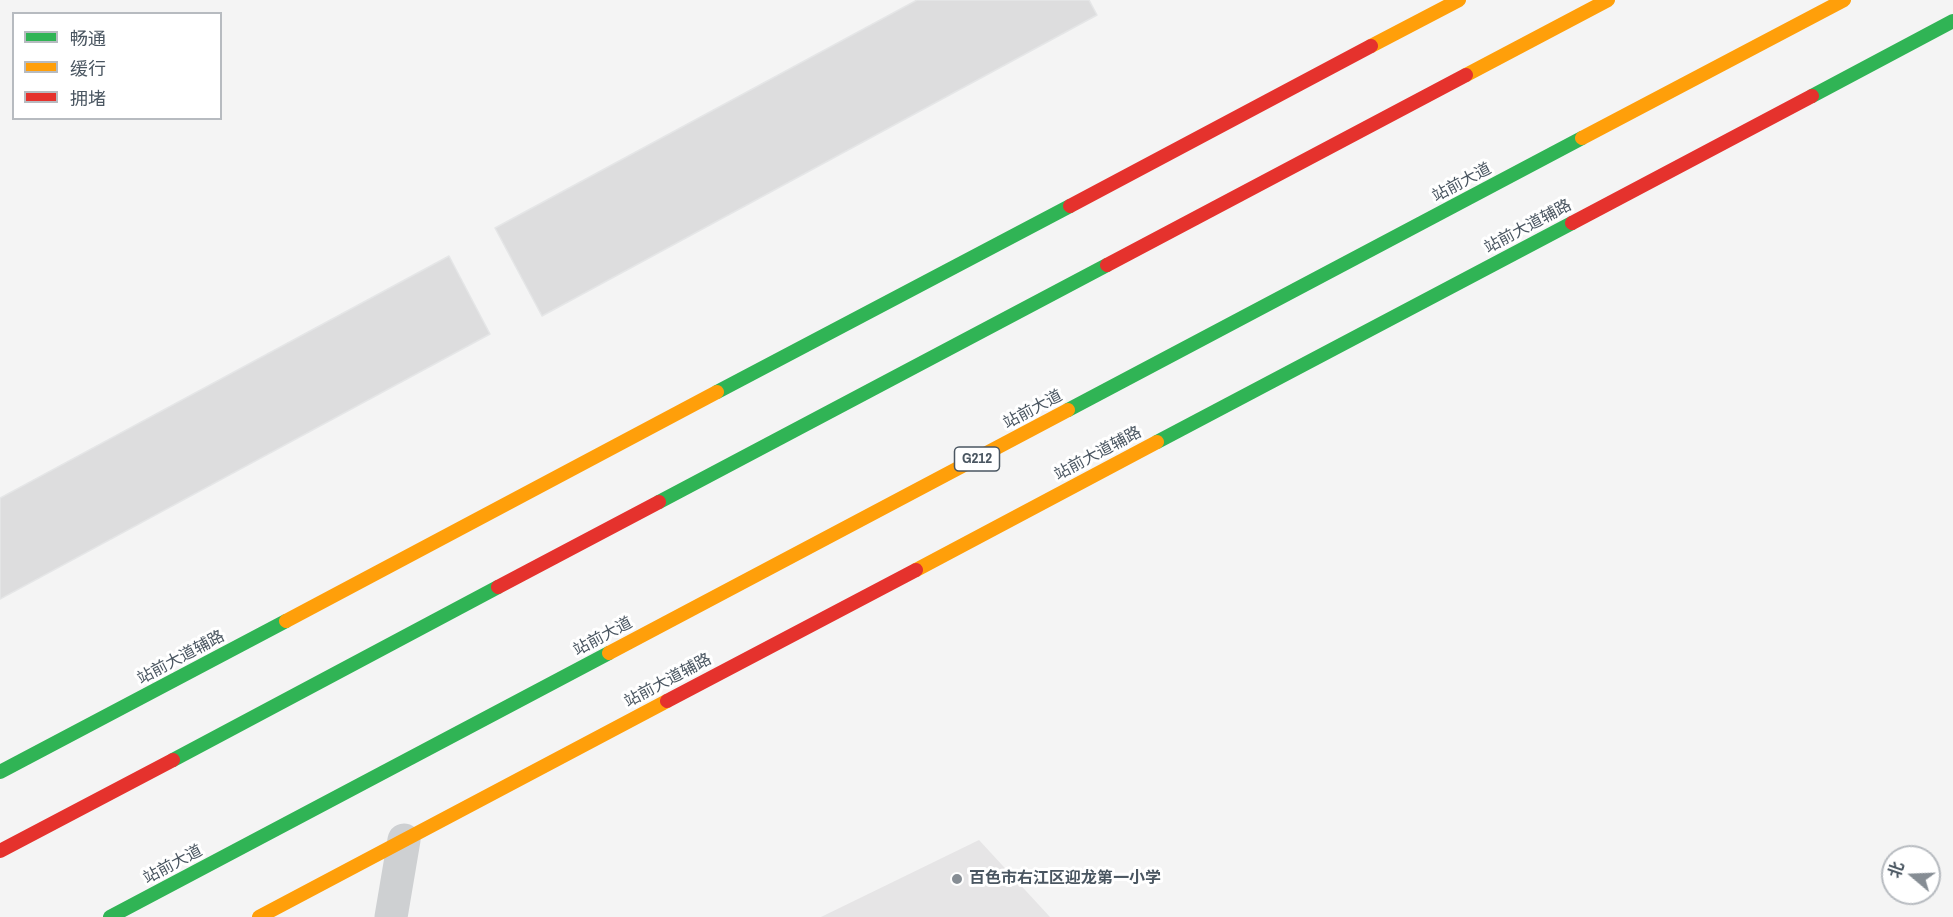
<!DOCTYPE html>
<html>
<head>
<meta charset="utf-8">
<style>
  body { margin:0 }
  #map { position:relative; width:1953px; height:917px; overflow:hidden; background:#f4f4f4; font-family:"Archivo Narrow","Noto Sans SC",sans-serif }
  canvas { display:block }
  .legend { position:absolute; left:12px; top:12px; width:210px; height:108px; box-sizing:border-box; background:#fff; border:2px solid #b7bbc0; margin:0; padding:8px 10px; list-style:none; font-size:18px; color:#4a5661 }
  .legend li { display:flex; align-items:center; gap:12px; height:30px }
  .legend b { width:30px; border:2px solid #b7bbc0 }
  .north { position:absolute; left:1881px; top:845px; width:60px; height:60px; box-sizing:border-box; background:#fff; border:2px solid #b7bbc0; border-radius:50%; rotate:289deg; font-size:16px; font-weight:700; line-height:24px; text-align:center; color:#4a5661 }
  .north::after { content:''; display:block; margin:auto; width:21px; height:27px; background:#868d94; clip-path:polygon(50% 0,100% 100%,50% 72%,0 100%) }
</style>
</head>
<body>
<div id="map">
<canvas width="1953" height="917"></canvas>
<ul class="legend">
<li><b style="height:8px;background:#30b455"></b>畅通</li>
<li><b style="height:8px;background:#ff9f0a"></b>缓行</li>
<li><b style="height:8px;background:#e5322d"></b>拥堵</li>
</ul>
<div class="north">北</div>
</div>
<script>
const ctx = document.querySelector('canvas').getContext('2d');
ctx.lineJoin = 'round';
function paint(path, color) { ctx.fillStyle = color; ctx.fill(path, 'evenodd'); }
const shape = rows => new Path2D(rows.map(r => 'M' + r).join(''));
function trace(path, color, width, dash) { ctx.strokeStyle = color; ctx.lineWidth = width; ctx.lineCap = dash ? 'butt' : 'round'; ctx.setLineDash(dash || []); ctx.stroke(path); }
function label(font, color, halo, rows, align = 'center') {
  ctx.font = font + ' "Archivo Narrow","Noto Sans SC",sans-serif'; ctx.lineWidth = 6; ctx.setLineDash([]); ctx.textBaseline = 'middle'; ctx.strokeStyle = halo; ctx.fillStyle = color; for (const [text, x, y, turn = 0] of rows) {
    ctx.save(); ctx.translate(x, y); ctx.rotate((+turn || 0) * Math.PI / 180); ctx.textAlign = isNaN(turn) ? turn : align; if (halo) ctx.strokeText(text, 0, 0); ctx.fillText(text, 0, 0); ctx.restore();
  }
}
paint(shape([
  [979,840,1050,917,821,917]
]), '#e6e5e6');
const building = shape([
  [917,0,1089,0,1097,15,542,316,495,228,917,0],
  [449,256,490,334,0,599,0,498,449,256]
]);
paint(building, '#ddddde');
trace(building, '#e5e6e7', 1.5);
trace(shape([
  [391,917,404,840]
]), '#ced0d2', 33);
trace(shape([
  [1812,96,1953,21],
  [717,392,1070,206],
  [1068,410,1582,138],
  [1157,442,1572,223],
  [659,502,1107,265],
  [173,760,498,587],
  [0,772,286,621],
  [110,917,609,653]
]), '#30b455', 14);
trace(shape([
  [1371,46,1459,0],
  [1466,75,1608,0],
  [1582,138,1844,0],
  [916,570,1157,442],
  [286,621,717,392],
  [609,653,1068,410],
  [259,917,667,701]
]), '#ff9f0a', 14);
trace(shape([
  [1070,206,1371,46],
  [1572,223,1812,96],
  [1107,265,1466,75],
  [498,587,659,502],
  [667,701,916,570],
  [0,851,173,760]
]), '#e5322d', 14);
for (const [x, y, r, color] of [
  [957,879,6,"#868d94"]
]) { const dot = new Path2D(); dot.arc(x, y, r, 0, 2 * Math.PI); ctx.fillStyle = color; ctx.fill(dot); trace(dot, '#fff', 2); }
for (const [x, y, w] of [
  [977,459,45]
]) { const box = new Path2D(); box.roundRect(x - w / 2, y - 12, w, 24, 4.5); ctx.fillStyle = '#fff'; ctx.fill(box); trace(box, '#4a5661', 1.5); }
label('bold 15px', '#4a5661', null, [
  ["G212",977,459]
]);
label('16px', '#4a5661', '#fff', [
  ["站前大道",1462,183,-28],
  ["站前大道辅路",1528,227,-28],
  ["站前大道",1033,410,-28],
  ["站前大道辅路",1098,454,-28],
  ["站前大道",603,637,-28],
  ["站前大道辅路",181,658,-28],
  ["站前大道辅路",668,681,-28],
  ["站前大道",173,865,-28]
]);
label('bold 16px', '#4a5661', '#fff', [
  ["百色市右江区迎龙第一小学",969,879]
], 'left');
</script>
</body>
</html>
